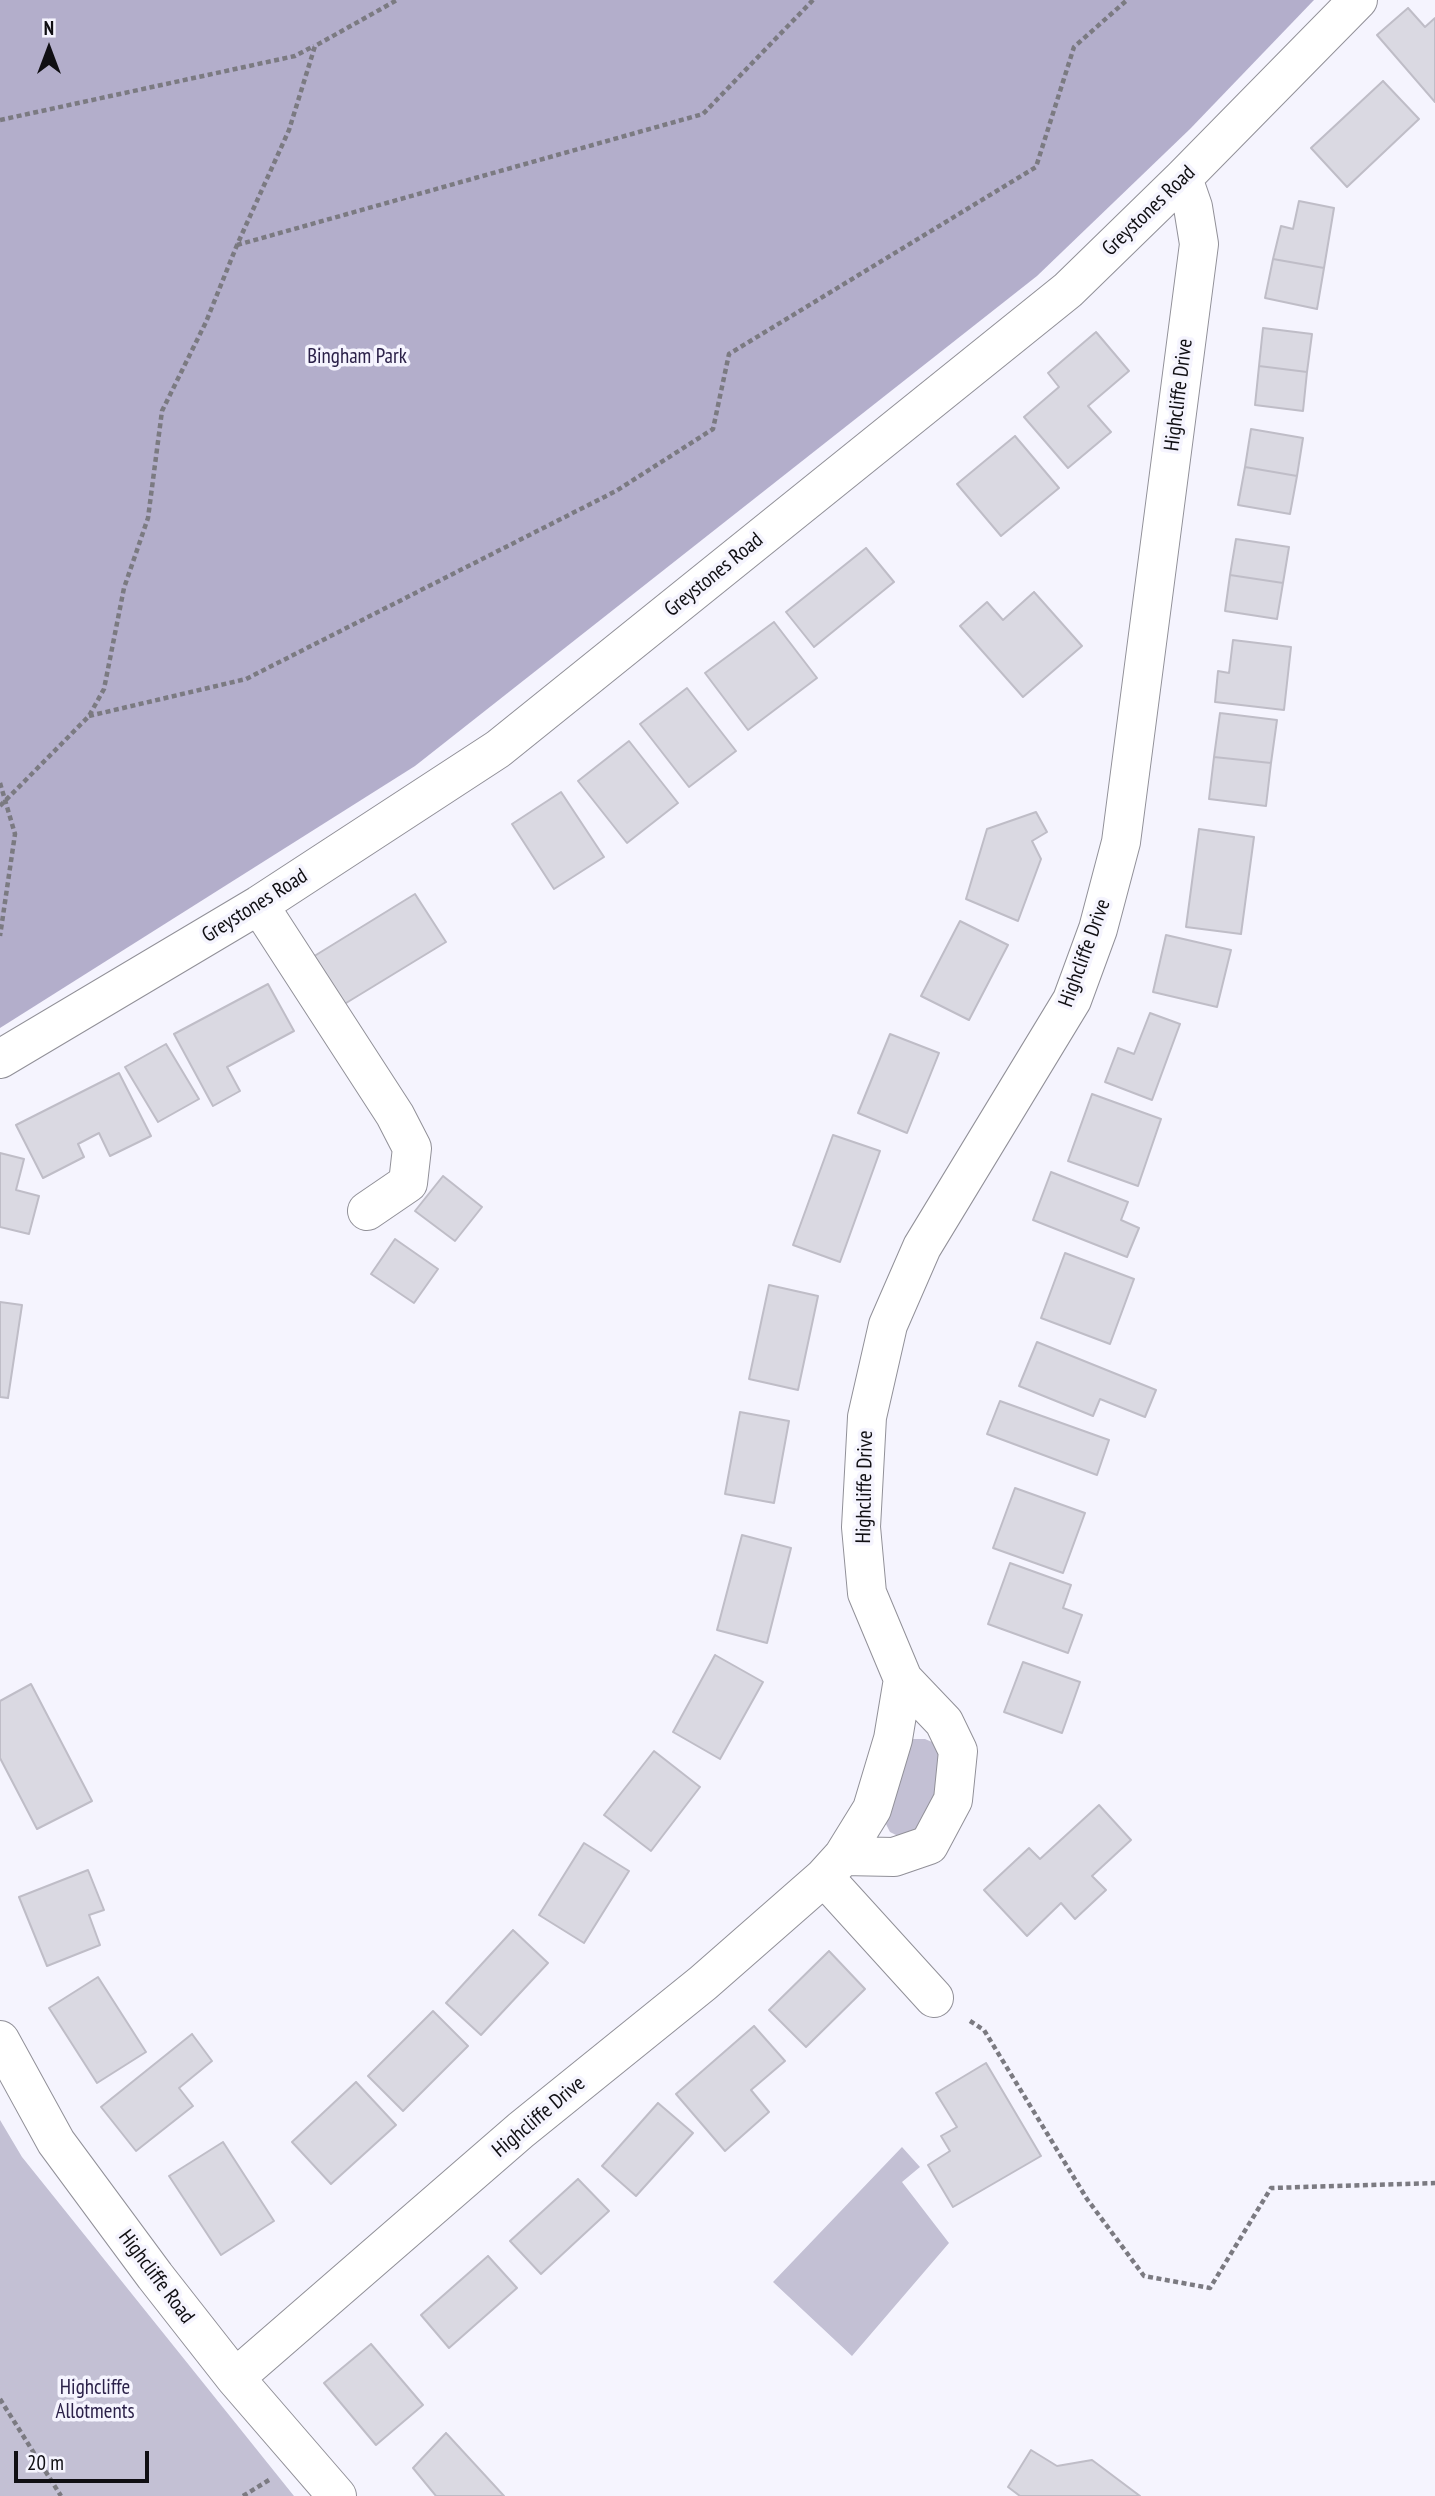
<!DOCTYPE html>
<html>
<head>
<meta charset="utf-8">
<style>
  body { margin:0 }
  #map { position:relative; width:1435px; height:2496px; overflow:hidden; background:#f5f4fe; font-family:"PT Sans Narrow",sans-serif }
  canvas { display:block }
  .north { position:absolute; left:14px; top:14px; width:70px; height:70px; -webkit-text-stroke:5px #f5f4fe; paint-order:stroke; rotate:0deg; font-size:19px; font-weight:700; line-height:28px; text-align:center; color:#100f13 }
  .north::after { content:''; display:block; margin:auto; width:24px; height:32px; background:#100f13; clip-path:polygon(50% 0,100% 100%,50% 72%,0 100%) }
  .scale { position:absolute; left:14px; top:2451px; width:135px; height:32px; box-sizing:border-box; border:4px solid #100f13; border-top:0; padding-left:9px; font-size:21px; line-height:24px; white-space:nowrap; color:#100f13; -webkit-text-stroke:5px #f5f4fe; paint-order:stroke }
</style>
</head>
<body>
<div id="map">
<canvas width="1435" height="2496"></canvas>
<div class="north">N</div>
<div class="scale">20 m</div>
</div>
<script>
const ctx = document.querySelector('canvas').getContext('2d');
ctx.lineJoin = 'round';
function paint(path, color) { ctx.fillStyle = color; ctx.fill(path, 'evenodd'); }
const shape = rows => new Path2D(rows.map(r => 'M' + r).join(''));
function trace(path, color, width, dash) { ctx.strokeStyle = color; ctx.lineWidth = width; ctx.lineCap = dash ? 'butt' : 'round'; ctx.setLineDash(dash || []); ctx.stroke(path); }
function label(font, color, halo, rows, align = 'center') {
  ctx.font = font + ' "PT Sans Narrow",sans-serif'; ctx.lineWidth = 7; ctx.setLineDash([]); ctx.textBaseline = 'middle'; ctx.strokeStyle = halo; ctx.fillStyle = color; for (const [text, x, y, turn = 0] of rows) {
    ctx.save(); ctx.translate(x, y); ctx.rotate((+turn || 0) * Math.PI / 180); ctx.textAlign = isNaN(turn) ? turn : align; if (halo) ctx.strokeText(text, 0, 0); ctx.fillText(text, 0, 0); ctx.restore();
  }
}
paint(shape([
  [912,1739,925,1739,932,1742,945,1760,924,1828,902,1838,890,1832,885,1822,896,1796],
  [0,2120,22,2157,294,2496,0,2496],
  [902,2147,920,2167,902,2182,949,2243,852,2356,773,2282]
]), '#c3c0d4');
paint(shape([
  [0,0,1314,0,1190,129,1037,276,415,766,0,1028]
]), '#b3aecb');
const building = shape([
  [1408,8,1425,27,1435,18,1435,102,1377,35,1408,8],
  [1383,81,1419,119,1347,187,1311,148,1383,81],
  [1299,201,1334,208,1324,268,1273,259,1281,226,1293,229,1299,201],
  [1273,259,1324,268,1317,309,1265,298,1273,259],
  [1263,328,1312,334,1307,372,1259,366,1263,328],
  [1096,332,1129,371,1088,406,1111,432,1068,468,1024,417,1059,387,1048,373,1096,332],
  [1259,366,1307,372,1303,411,1255,405,1259,366],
  [1251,429,1303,438,1297,476,1245,467,1251,429],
  [1015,436,1059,488,1001,536,957,484,1015,436],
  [1245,467,1297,476,1290,514,1238,505,1245,467],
  [1236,539,1289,547,1283,583,1230,575,1236,539],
  [866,548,894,582,814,647,786,612,866,548],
  [1230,575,1283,583,1277,619,1225,611,1230,575],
  [1034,592,1082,646,1023,697,960,626,987,602,1003,620,1034,592],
  [774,622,817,678,748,730,705,673,774,622],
  [1233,640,1291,647,1284,710,1215,702,1218,671,1229,673,1233,640],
  [687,688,736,751,689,787,640,724,687,688],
  [1220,713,1277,720,1271,763,1214,757,1220,713],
  [629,741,678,803,627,843,578,781,629,741],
  [1214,757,1271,763,1266,806,1209,799,1214,757],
  [561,792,604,857,554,889,512,824,561,792],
  [1036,812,1047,832,1032,841,1041,859,1018,921,966,899,987,829,1036,812],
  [1199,829,1254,837,1241,934,1186,927,1199,829],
  [415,894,446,942,333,1011,303,963,415,894],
  [960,921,1008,945,969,1020,921,996,960,921],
  [1166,935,1231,950,1217,1007,1153,992,1166,935],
  [268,984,294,1031,227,1067,240,1091,213,1106,174,1034,268,984],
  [1150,1013,1180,1024,1152,1100,1105,1082,1118,1048,1134,1054,1150,1013],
  [890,1034,939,1053,907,1133,858,1113,890,1034],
  [166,1044,199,1099,158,1122,125,1067,166,1044],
  [119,1073,151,1136,110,1156,99,1133,78,1144,84,1157,43,1178,16,1125,119,1073],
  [1092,1094,1161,1119,1138,1186,1068,1161,1092,1094],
  [833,1135,880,1151,840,1262,793,1245,833,1135],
  [0,1153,24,1159,16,1190,39,1196,29,1234,0,1227,0,1153],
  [1051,1172,1128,1202,1121,1220,1139,1228,1127,1257,1033,1220,1051,1172],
  [443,1176,482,1207,455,1241,415,1211,443,1176],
  [395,1239,438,1269,414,1303,371,1274,395,1239],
  [1065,1253,1134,1279,1110,1344,1041,1318,1065,1253],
  [769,1285,818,1296,798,1390,749,1379,769,1285],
  [0,1302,22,1305,8,1398,0,1397,0,1302],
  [1037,1342,1156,1390,1145,1417,1100,1399,1093,1416,1019,1386,1037,1342],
  [1000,1401,1109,1440,1097,1475,987,1434,1000,1401],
  [740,1412,789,1421,774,1503,725,1494,740,1412],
  [1015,1488,1085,1513,1063,1573,993,1548,1015,1488],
  [742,1535,791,1548,767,1643,717,1630,742,1535],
  [1010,1563,1071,1585,1063,1608,1082,1615,1068,1653,988,1624,1010,1563],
  [715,1655,763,1682,720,1759,673,1732,715,1655],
  [1023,1662,1080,1682,1062,1733,1004,1712,1023,1662],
  [31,1684,92,1801,37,1829,0,1758,0,1701,31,1684],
  [654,1751,700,1787,651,1851,604,1815,654,1751],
  [1099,1805,1131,1840,1092,1876,1106,1890,1075,1919,1061,1903,1027,1936,984,1890,1029,1848,1040,1859,1099,1805],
  [584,1843,629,1871,584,1943,539,1915,584,1843],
  [88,1870,104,1910,89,1915,100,1945,47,1966,19,1897,88,1870],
  [513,1930,548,1963,481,2035,446,2003,513,1930],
  [829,1951,865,1989,806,2047,769,2010,829,1951],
  [98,1977,146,2052,97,2083,49,2008,98,1977],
  [433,2011,468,2046,403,2111,368,2076,433,2011],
  [754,2026,785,2061,751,2090,769,2112,725,2151,676,2094,754,2026],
  [192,2034,212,2061,179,2088,193,2106,136,2151,101,2107,192,2034],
  [986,2063,1041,2156,953,2207,928,2165,950,2151,941,2136,957,2127,936,2093,986,2063],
  [356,2082,396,2125,331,2184,292,2142,356,2082],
  [658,2103,693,2133,636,2196,602,2166,658,2103],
  [223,2142,274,2221,221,2255,169,2176,223,2142],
  [578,2179,609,2211,541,2274,510,2241,578,2179],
  [488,2256,517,2288,449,2348,421,2315,488,2256],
  [371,2344,423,2405,376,2445,324,2383,371,2344],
  [446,2433,504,2496,436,2496,413,2468,446,2433],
  [1031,2450,1057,2466,1092,2460,1140,2496,1020,2496,1008,2487,1031,2450]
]);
paint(building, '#dad9e2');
trace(building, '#bfbdc7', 2);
const minor = shape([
  [259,905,395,1115,412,1148,408,1183,367,1211],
  [0,1059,259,905,498,749,1068,290,1183,178,1358,0],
  [843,1856,894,1857,929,1845,953,1800,958,1751,944,1722,903,1679],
  [824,1877,934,1998],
  [0,2040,56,2142,155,2276,235,2378,337,2496],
  [235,2378,521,2130,703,1983,824,1877,843,1856,872,1809,893,1739,903,1679,867,1593,861,1527,867,1417,888,1325,922,1247,1072,1000,1098,929,1121,842,1199,244,1193,207,1183,178]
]);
trace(minor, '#919098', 40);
trace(shape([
  [0,120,295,56,314,46],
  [237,245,703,114,813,0],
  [89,716,246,679,616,491,713,429,729,354,1036,167,1074,47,1127,0],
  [0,783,15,834,0,936],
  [0,806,89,716,104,689,124,588,148,518,162,411,206,322,237,245,289,130,315,46,397,0],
  [970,2021,984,2030,1087,2199,1144,2276,1210,2288,1271,2188,1435,2183],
  [0,2399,61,2496],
  [243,2496,269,2480]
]), '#7b7a81', 4.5, [5, 3.5]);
trace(minor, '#fff', 38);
label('21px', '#100f13', '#f5f4fe', [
  ["Greystones Road",1149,211,-44],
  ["Highcliffe Drive",1179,395,-83],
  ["Greystones Road",714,575,-39],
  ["Greystones Road",255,906,-32],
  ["Highcliffe Drive",1085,953,-70],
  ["Highcliffe Drive",865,1487,-89],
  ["Highcliffe Drive",539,2117,-40],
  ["Highcliffe Road",156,2277,53]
]);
label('21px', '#2b2149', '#f5f4fe', [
  ["Bingham Park",357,357],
  ["Highcliffe",95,2388],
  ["Allotments",95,2412]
]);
</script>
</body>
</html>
